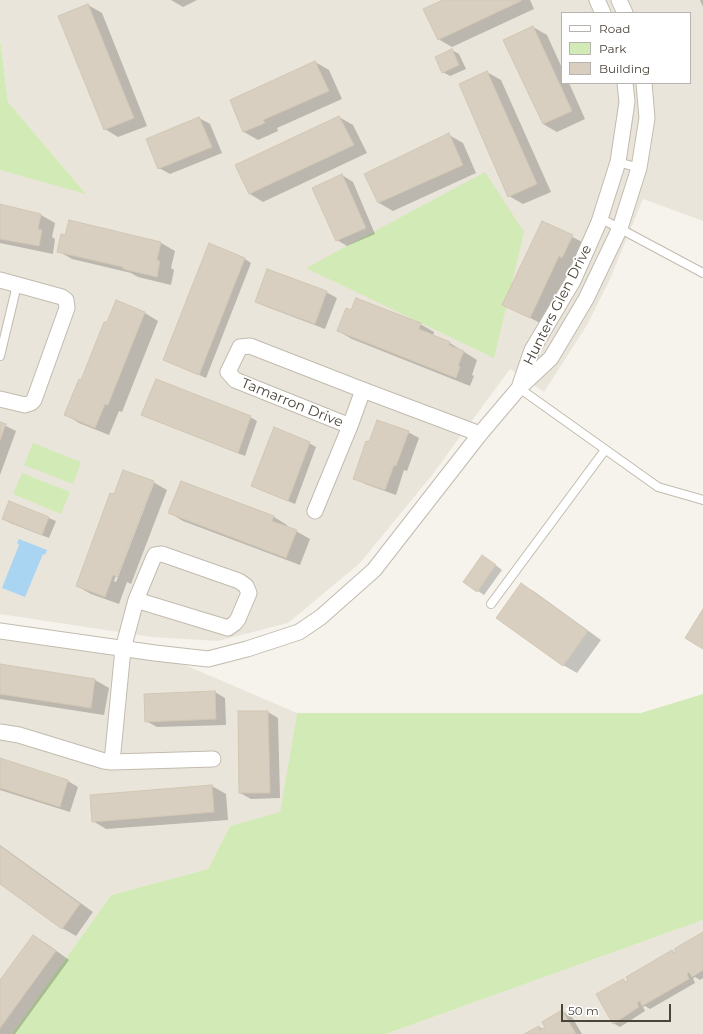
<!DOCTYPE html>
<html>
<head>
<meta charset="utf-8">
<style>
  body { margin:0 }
  #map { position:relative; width:703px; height:1034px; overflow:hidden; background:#f6f3ec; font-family:Montserrat,sans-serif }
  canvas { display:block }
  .legend { position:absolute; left:561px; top:12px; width:130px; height:72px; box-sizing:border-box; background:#fff; border:1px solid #b7b4b0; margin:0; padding:5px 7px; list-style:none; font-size:12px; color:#4b4439 }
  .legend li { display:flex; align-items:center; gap:8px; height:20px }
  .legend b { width:20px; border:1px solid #b7b4b0 }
  .scale { position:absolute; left:561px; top:1004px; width:110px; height:18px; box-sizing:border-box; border:2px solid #4b4439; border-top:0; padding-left:5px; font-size:12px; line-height:14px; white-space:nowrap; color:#4b4439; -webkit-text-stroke:3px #fff; paint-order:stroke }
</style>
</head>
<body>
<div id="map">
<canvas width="703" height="1034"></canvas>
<ul class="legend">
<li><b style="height:5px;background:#fff"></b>Road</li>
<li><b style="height:11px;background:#d2eab5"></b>Park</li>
<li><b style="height:11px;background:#d8cfc1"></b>Building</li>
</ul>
<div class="scale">50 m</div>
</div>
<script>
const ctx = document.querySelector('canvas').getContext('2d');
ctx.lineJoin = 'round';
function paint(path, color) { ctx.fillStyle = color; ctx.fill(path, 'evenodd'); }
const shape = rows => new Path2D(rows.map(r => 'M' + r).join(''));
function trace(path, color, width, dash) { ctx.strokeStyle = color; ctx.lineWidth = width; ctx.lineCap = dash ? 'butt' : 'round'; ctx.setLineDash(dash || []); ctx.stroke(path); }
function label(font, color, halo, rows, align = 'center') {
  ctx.font = font + ' Montserrat,sans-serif'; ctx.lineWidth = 3.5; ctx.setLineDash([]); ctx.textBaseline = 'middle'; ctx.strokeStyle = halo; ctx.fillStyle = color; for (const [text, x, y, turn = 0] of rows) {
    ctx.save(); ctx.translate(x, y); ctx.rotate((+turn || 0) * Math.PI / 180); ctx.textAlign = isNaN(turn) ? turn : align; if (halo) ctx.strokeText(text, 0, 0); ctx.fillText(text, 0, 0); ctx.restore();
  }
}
paint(shape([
  [0,0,703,0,703,221,643,199,610,279,587,325,544,392,510,369,432,475,360,563,288,623,218,641,152,637,0,614,0,170,85,193,8,102,0,39],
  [562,13,690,13,690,83,562,83],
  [0,638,47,646,178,662,297,713,280,813,230,826,208,869,111,895,12,1034,0,1034],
  [703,920,703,1034,386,1034]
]), '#eae5da');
paint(shape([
  [0,39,8,102,86,194,0,170],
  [485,172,524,232,494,358,306,268],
  [33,443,81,462,73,484,24,465],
  [22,473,70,492,61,514,13,494],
  [703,694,703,920,386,1034,12,1034,111,895,208,869,230,826,280,812,297,713,641,713]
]), '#d2eab5');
paint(shape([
  [19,539,47,550,45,555,43,554,25,597,2,588,19,545,17,543]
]), '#a9d4f2');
paint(shape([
  [171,0,197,0,183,7],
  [445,0,530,0,534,9,452,47,438,39],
  [700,0,703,0,703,7],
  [88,5,102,13,147,126,118,137,105,129],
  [533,27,547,35,562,68,562,83,569,83,585,119,557,132,543,124],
  [452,50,459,54,466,69,450,76,443,72],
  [315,62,329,70,342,99,277,128,278,131,258,140,244,132,231,101],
  [487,72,501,80,551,192,523,204,509,196],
  [339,117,353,125,367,153,263,202,250,194],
  [199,118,210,124,222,153,170,174,159,168],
  [449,135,463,143,476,173,393,211,379,203,366,174],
  [342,175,353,182,375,234,347,246,337,240],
  [0,205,41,215,55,223,52,237,55,239,53,254,0,243],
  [70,222,161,243,175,251,171,268,174,270,171,285,138,277,131,273,72,259,58,251,66,237],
  [543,222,586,244,544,325,503,304],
  [245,259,251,263,206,378,165,360],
  [326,292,337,298,325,329,267,307,256,301],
  [145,313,158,321,122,412,119,411,109,435,79,423,66,415,82,381],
  [420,324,434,332,433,336,450,343,477,360,472,375,474,376,470,386,352,339,338,331],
  [250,417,257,421,245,456,149,418],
  [0,423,16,431,0,475],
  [408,432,419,438,407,471,404,470,396,495,365,484,355,478,370,443],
  [309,443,316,447,295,504,259,489],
  [153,482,167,490,131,584,127,582,119,604,91,594,77,586,115,496],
  [152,483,154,483,116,582,114,581],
  [181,482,274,517,287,525,287,527,296,531,310,539,300,565,183,521,170,513],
  [10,503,49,518,56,521,49,538,10,523,4,519],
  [489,560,502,570,484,595,478,591],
  [521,584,535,592,601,640,577,673,563,665],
  [0,665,95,680,109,688,104,715,0,699],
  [215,692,225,698,226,725,157,727,146,721],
  [268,712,278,718,280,798,251,799,240,793],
  [0,759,68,781,78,787,70,812,0,790],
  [212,786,226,794,228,820,106,829,93,821],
  [0,845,93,912,76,936,62,928,0,883],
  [703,934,703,978,700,980,695,977,693,978,695,983,650,1009,645,1006,643,1007,645,1011,620,1027,613,1023,623,980,627,982,672,951,676,953],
  [34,936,47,944,69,960,15,1034,0,1034,0,982],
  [562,1011,572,1017,582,1034,526,1034,539,1027,543,1029]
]), '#0003');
const building = shape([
  [443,0,521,0,521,1,438,40,423,9,443,0],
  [88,4,134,118,104,130,58,16,88,4],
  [533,26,572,111,543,124,503,40,533,26],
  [452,49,459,65,442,73,435,57,452,49],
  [315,61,329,91,263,120,265,123,243,132,230,100,315,61],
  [487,71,537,184,508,197,459,84,487,71],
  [339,116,354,145,249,194,235,165,339,116],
  [199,117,212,147,158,169,146,139,199,117],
  [449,133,463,165,378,203,364,174,449,133],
  [342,174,366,228,336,241,312,188,342,174],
  [0,204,41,214,38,229,42,230,39,246,0,239,0,204],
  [69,220,161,242,157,260,160,261,157,277,123,269,123,267,57,252,61,234,65,235,69,220],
  [542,221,573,235,562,258,559,256,530,318,502,305,542,221],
  [209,243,245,258,199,375,163,360,209,243],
  [267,269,327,291,315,324,255,302,267,269],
  [356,298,421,323,419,329,450,342,449,345,464,351,458,366,460,367,456,378,337,331,346,308,351,310,356,298],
  [116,300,145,312,108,405,105,404,95,428,64,415,79,379,81,380,104,322,107,322,116,300],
  [156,379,251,416,238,453,141,415,156,379],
  [377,420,409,431,396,466,394,465,385,490,353,479,366,441,369,442,377,420],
  [0,422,6,424,0,440,0,422],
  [274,427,310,442,288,501,251,486,274,427],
  [123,470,154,481,117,577,113,575,105,597,76,586,110,493,114,494,123,470],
  [181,481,274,516,272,521,297,530,286,558,168,513,181,481],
  [9,501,49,517,42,535,2,519,9,501],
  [482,555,496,565,477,592,463,582,482,555],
  [521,583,588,631,563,666,496,618,521,583],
  [703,609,703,649,685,638,703,609],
  [0,664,95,679,91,708,0,694,0,664],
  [215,691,216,719,145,722,144,694,215,691],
  [238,711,268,711,270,793,239,793,238,711],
  [0,758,68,780,60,807,0,788,0,758],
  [212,785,214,812,92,822,90,795,212,785],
  [0,846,80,904,62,929,0,884,0,846],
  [703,932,703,970,692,977,689,972,687,974,689,979,642,1006,640,1001,637,1003,639,1007,613,1024,596,994,623,979,625,982,628,981,626,977,672,950,674,953,676,952,674,949,703,932],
  [33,935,56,951,0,1028,0,980,33,935],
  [562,1010,576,1034,524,1034,539,1026,540,1030,545,1027,542,1022,562,1010]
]);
paint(building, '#d8cfc1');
trace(building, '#d3c7b4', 1);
const lane = shape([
  [618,162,639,168],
  [600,218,703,273],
  [0,356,17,285],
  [519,388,658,487,703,500],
  [491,604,605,450]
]);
const street = shape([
  [597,0,603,13],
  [619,0,625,13],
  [0,280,62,297,66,300,67,308,34,400,31,403,25,405,0,399],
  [520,385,532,350,573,281,599,222,618,162,627,102,625,83],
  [350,426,235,380,228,372,240,347,250,346,363,390,480,434],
  [315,511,350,426,363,390],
  [0,631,155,653,208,659,247,649,299,632,321,617,374,570,480,434,519,388,551,358,586,299,620,228,639,168,647,118,644,83],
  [0,732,19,735,104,761,112,762,213,759],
  [112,762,123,649,136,600,153,559,155,555,162,554,239,581,246,586,249,593,238,619,235,623,228,628,136,600]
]);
trace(lane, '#c2bbae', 10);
trace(street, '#c2bbae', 17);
trace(lane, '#fff', 8);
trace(street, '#fff', 15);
label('14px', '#4b4439', '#fff', [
  ["Hunters Glen Drive",558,305,-63],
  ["Tamarron Drive",292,403,22]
]);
</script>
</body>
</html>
